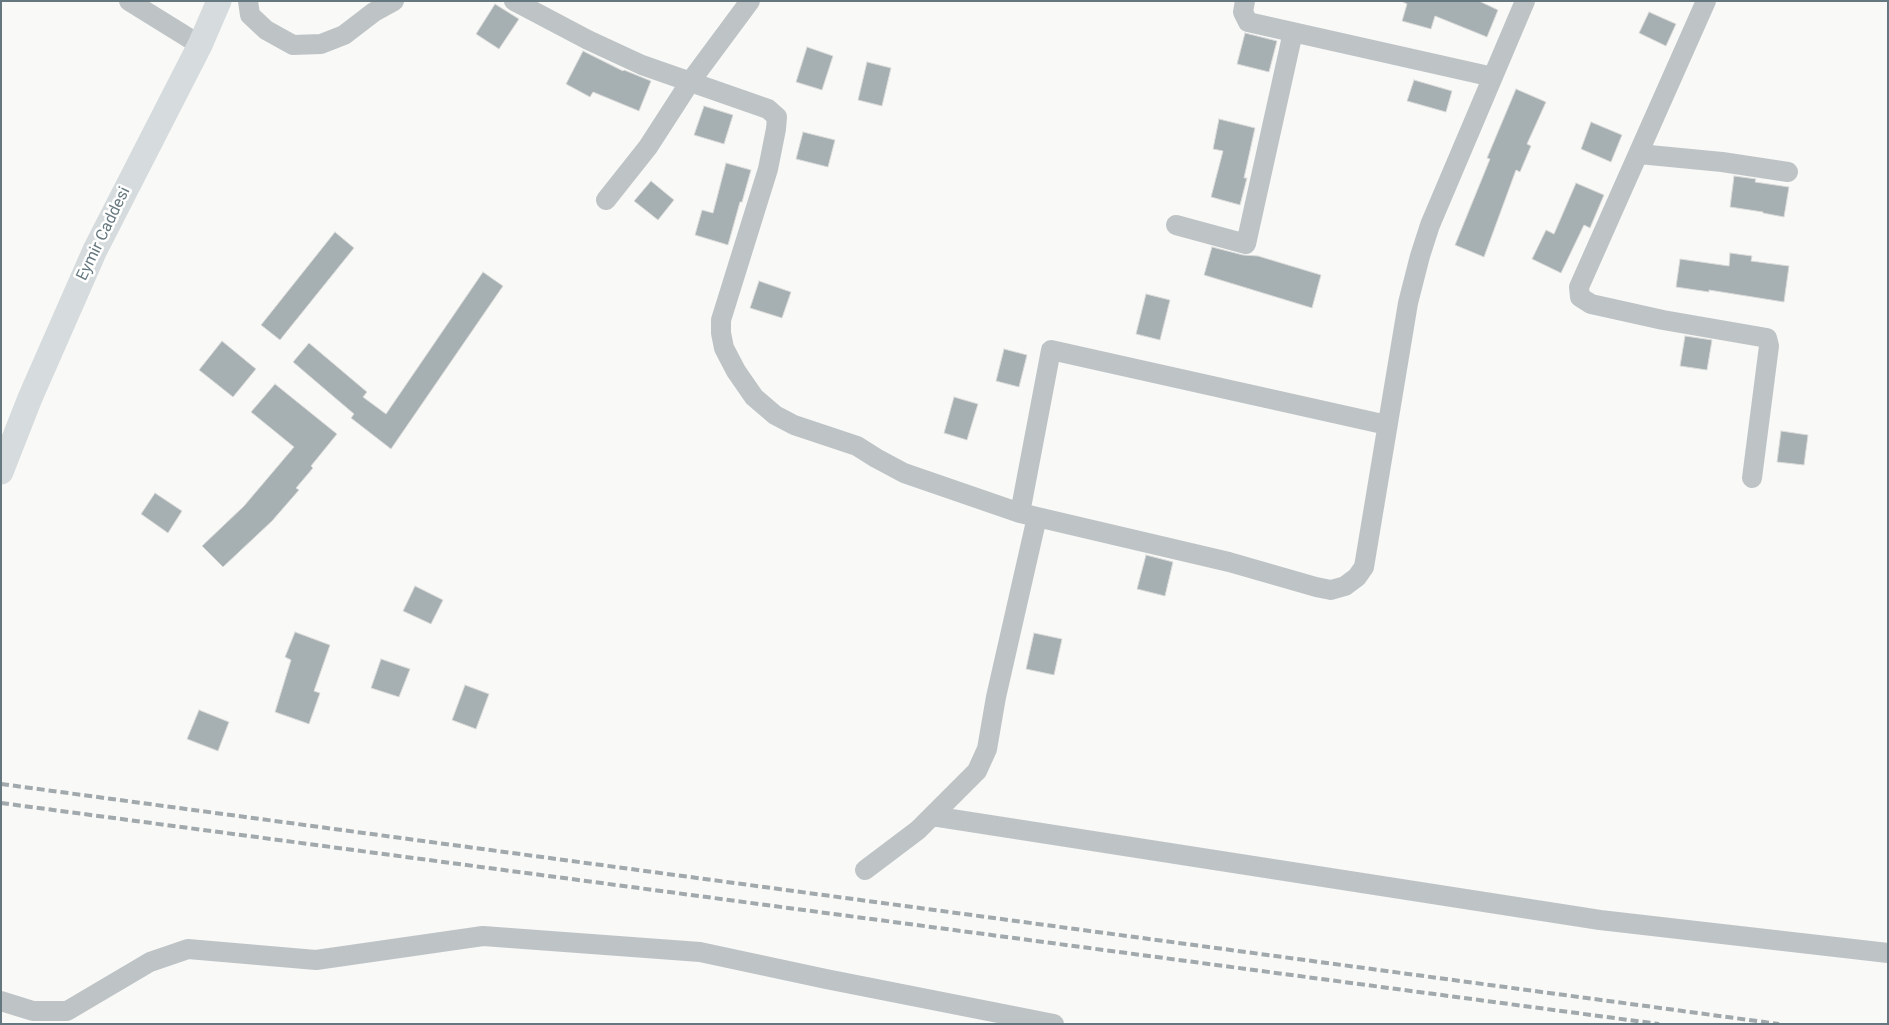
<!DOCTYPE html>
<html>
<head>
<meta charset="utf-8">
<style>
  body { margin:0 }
  #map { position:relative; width:1889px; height:1025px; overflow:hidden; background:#f9f9f7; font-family:Roboto,sans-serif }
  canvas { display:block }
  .frame { position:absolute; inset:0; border:2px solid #66787f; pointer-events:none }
</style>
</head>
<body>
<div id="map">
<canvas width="1889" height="1025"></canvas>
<div class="frame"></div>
</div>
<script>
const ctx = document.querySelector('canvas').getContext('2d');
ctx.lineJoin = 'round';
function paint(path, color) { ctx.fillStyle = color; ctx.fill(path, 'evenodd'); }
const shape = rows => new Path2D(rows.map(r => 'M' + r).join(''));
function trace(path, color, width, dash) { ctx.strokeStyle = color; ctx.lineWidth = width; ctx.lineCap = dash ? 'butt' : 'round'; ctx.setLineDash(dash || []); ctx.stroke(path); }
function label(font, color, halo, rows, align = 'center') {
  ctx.font = font + ' Roboto,sans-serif'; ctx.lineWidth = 5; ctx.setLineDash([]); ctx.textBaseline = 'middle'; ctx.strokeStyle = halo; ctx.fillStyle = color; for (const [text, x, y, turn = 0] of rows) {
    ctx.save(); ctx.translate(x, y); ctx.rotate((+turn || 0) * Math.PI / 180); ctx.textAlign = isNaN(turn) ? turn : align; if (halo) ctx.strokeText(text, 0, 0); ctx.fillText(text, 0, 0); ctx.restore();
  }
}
const building = shape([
  [1401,1,1479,1,1498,10,1487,37,1435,16,1431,29,1402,21,1407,4,1401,1],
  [495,4,519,19,499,49,476,34,495,4],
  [1649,12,1676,24,1666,46,1639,33,1649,12],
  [1245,33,1277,41,1269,72,1237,64,1245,33],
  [807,47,833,56,822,90,796,82,807,47],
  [583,51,623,71,624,70,651,81,639,111,593,92,590,97,566,84,583,51],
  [867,62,891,68,882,106,858,100,867,62],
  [1414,80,1452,91,1446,112,1407,101,1414,80],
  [1516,89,1546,102,1527,144,1531,146,1520,172,1516,170,1484,257,1455,245,1490,159,1487,158,1516,89],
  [704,106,733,115,724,144,694,135,704,106],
  [1219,119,1255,128,1244,178,1247,178,1240,205,1211,197,1223,151,1213,149,1219,119],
  [1591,122,1622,135,1611,162,1581,149,1591,122],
  [803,132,835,140,828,167,796,159,803,132],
  [726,163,751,170,742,202,740,202,728,245,695,235,702,210,713,213,726,163],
  [1734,176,1756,179,1755,182,1789,187,1784,217,1763,213,1763,212,1730,207,1734,176],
  [651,181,674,200,658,220,634,201,651,181],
  [1576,183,1604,195,1590,228,1584,225,1561,273,1532,259,1546,230,1554,234,1576,183],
  [335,232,354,248,280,340,261,325,335,232],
  [1212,247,1243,255,1258,256,1321,275,1312,308,1204,275,1212,247],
  [1730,253,1752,256,1751,261,1789,266,1784,302,1709,290,1709,292,1676,287,1680,259,1729,266,1730,253],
  [483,272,503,286,391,449,351,418,354,414,293,362,309,343,367,392,363,397,386,414,483,272],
  [759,281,791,292,782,318,750,308,759,281],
  [1146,294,1170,300,1160,340,1136,334,1146,294],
  [1685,336,1712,340,1707,370,1680,366,1685,336],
  [222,341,256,369,233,397,199,370,222,341],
  [1004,349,1027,355,1019,387,996,381,1004,349],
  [275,384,337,434,311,466,313,468,296,488,299,490,272,521,223,567,202,546,244,506,294,447,251,412,275,384],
  [954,397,978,404,967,440,944,433,954,397],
  [1781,431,1808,435,1804,465,1777,462,1781,431],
  [155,493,182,511,168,533,141,514,155,493],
  [1146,555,1173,562,1165,596,1137,589,1146,555],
  [415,586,443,600,431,624,403,611,415,586],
  [295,632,330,645,314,691,320,693,309,724,275,712,291,660,285,657,295,632],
  [1034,633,1062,639,1054,675,1026,669,1034,633],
  [381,659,410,669,399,697,371,688,381,659],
  [465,685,489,694,476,729,452,720,465,685],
  [199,710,229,722,218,751,187,739,199,710]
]);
paint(building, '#a6b0b3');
trace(building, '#dbdbd9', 1);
trace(shape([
  [129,1,200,45],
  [248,1,250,15,266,30,293,45,321,44,344,35,374,12,394,1],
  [514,1,588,40,642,65,768,109,777,117,776,129,768,169,721,320,721,333,724,348,736,371,754,397,775,415,794,425,857,446,876,458,904,473,1020,513,1229,562,1316,587,1331,590,1345,586,1357,577,1364,567,1408,303,1420,256,1430,225,1525,1],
  [1245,1,1243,12,1248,22,1493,77],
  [1706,1,1579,287,1580,297,1591,304,1663,320,1767,338,1769,346,1752,478],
  [1639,154,1722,162,1788,172],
  [606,200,648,147,690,82,750,1],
  [1176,225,1246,244,1293,32],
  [1020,513,1051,350,1387,425],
  [932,816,1600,920,1888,953],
  [865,870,918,830,977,771,987,749,996,697,1037,517],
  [1,1001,33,1011,67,1011,150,962,188,949,316,960,483,936,700,952,826,979,1054,1024]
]), '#bec4c6', 20);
trace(shape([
  [1,472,30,398,95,250,200,45,219,1]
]), '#d6dbdd', 25);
trace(shape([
  [1,784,1779,1024],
  [1,803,1659,1024]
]), '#a1a9ac', 4, [8, 4]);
label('16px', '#66787f', '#fff', [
  ["Eymir Caddesi",104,234,-64]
]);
</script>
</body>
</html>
